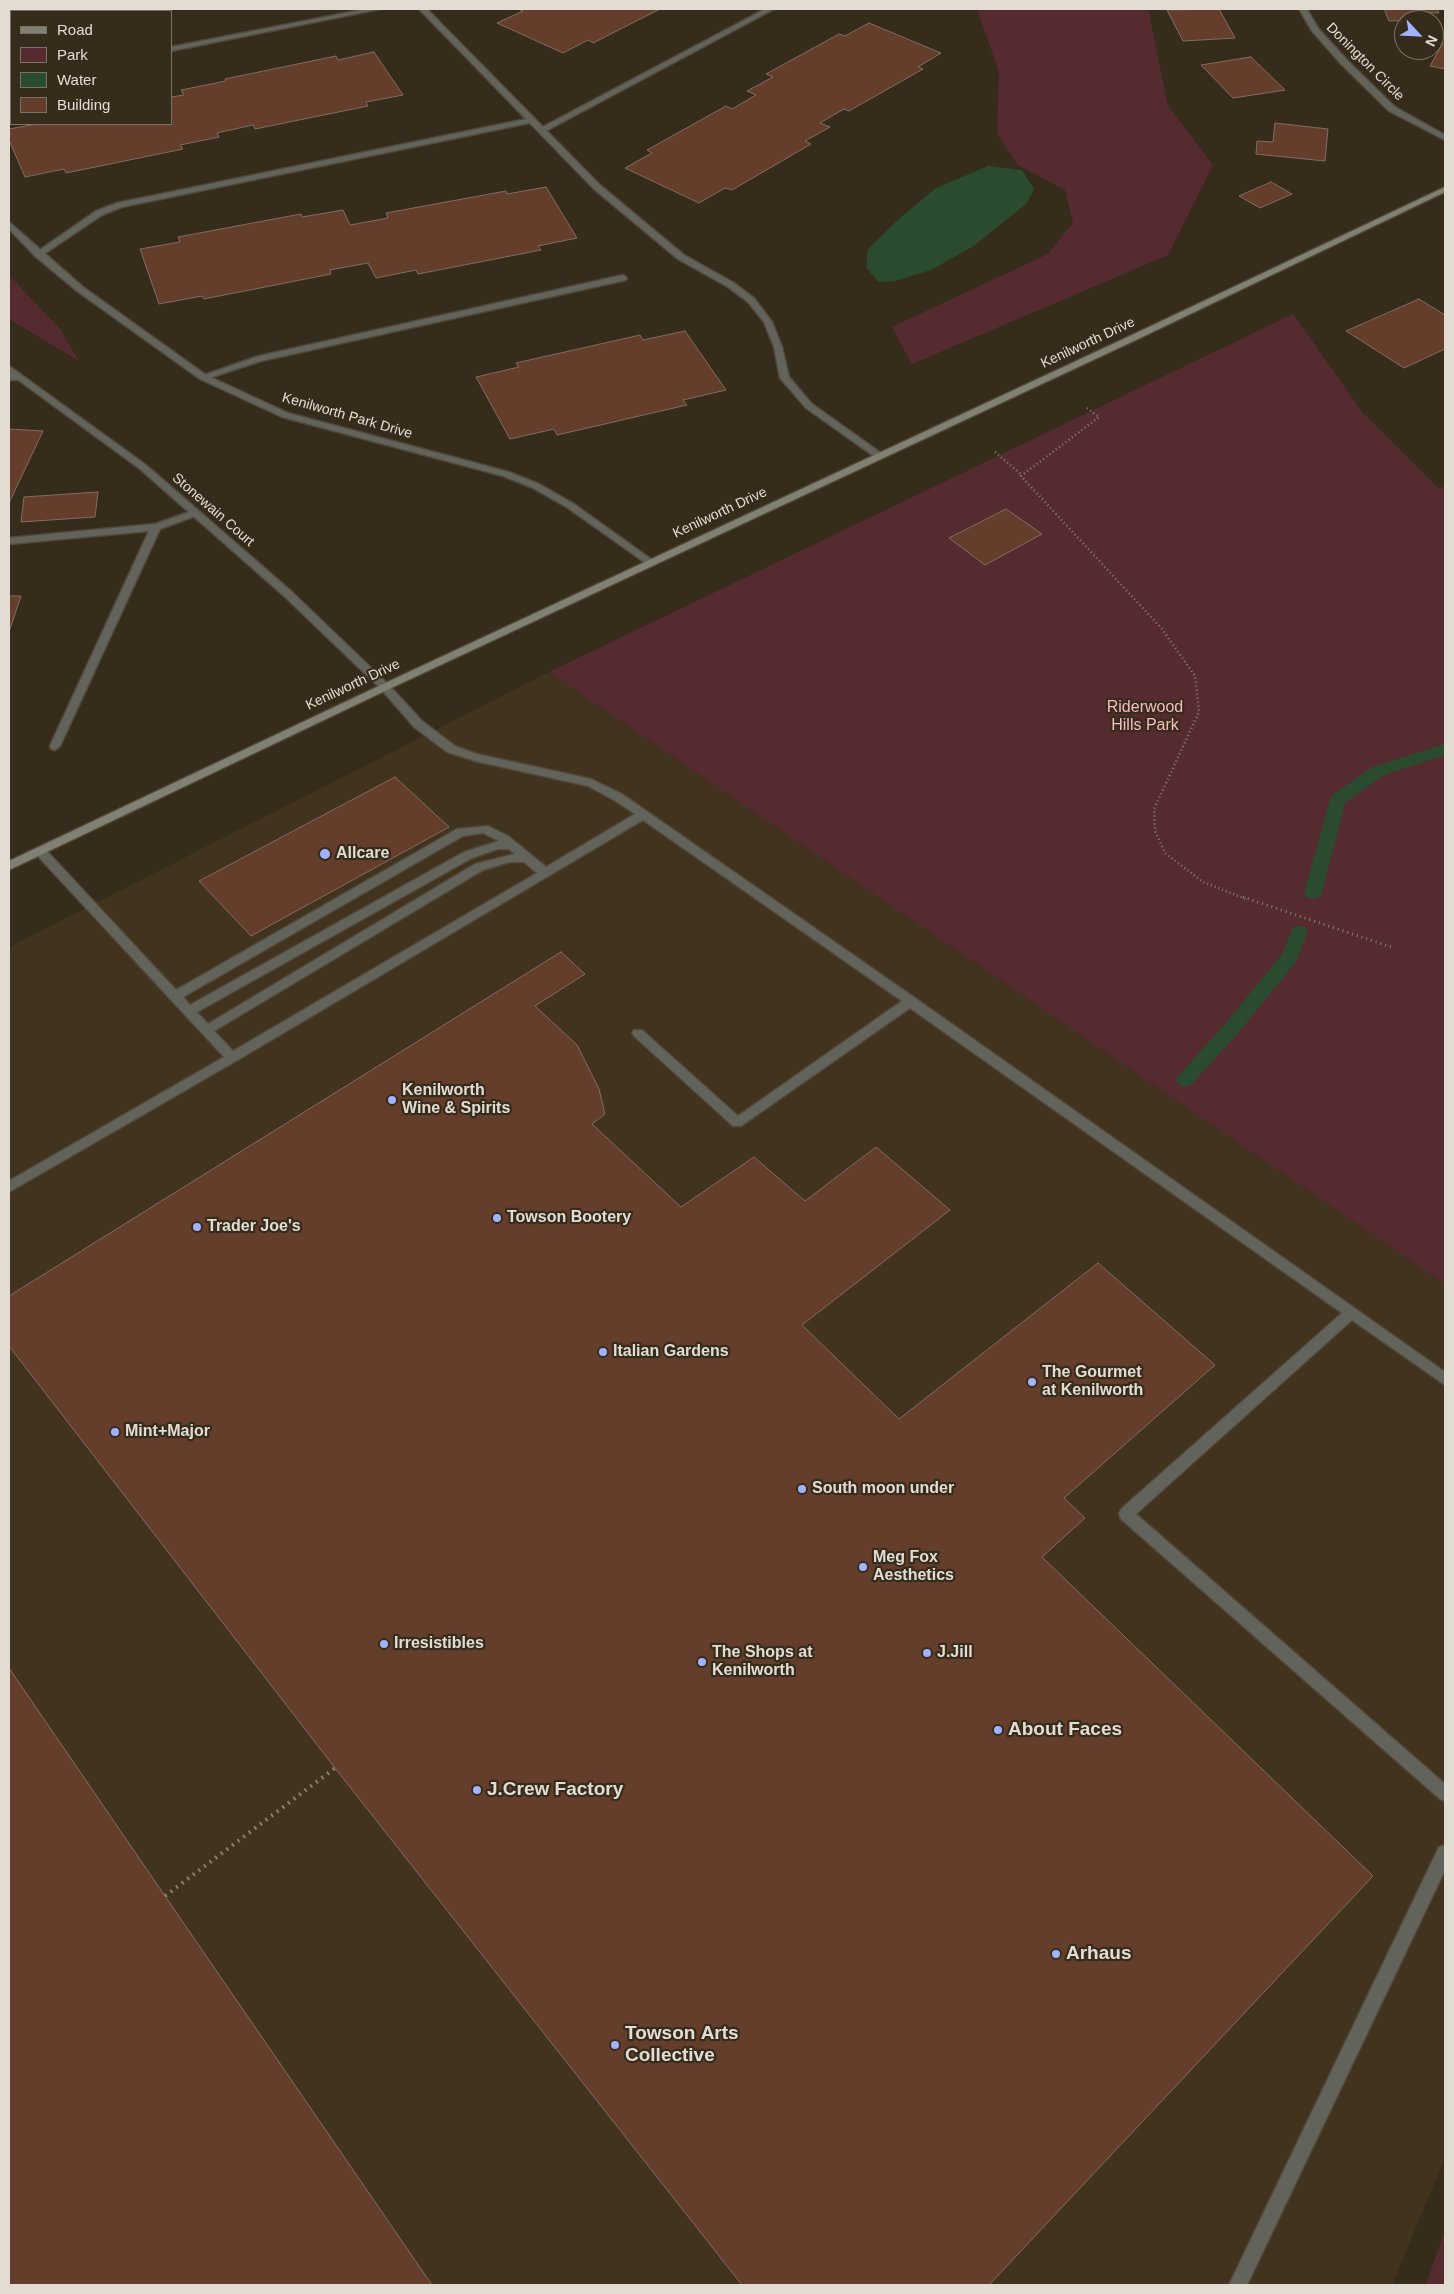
<!DOCTYPE html>
<html>
<head>
<meta charset="utf-8">
<style>
  body { margin:0 }
  #map { position:relative; width:1454px; height:2294px; overflow:hidden; background:#362c1c; font-family:Helvetica,sans-serif }
  canvas { display:block }
  .frame { position:absolute; inset:0; border:10px solid #e3dcd2; pointer-events:none }
  .legend { position:absolute; left:10px; top:10px; width:162px; height:115px; box-sizing:border-box; background:#362c1c; border:1px solid #7b7265; margin:0; padding:6px 9px; list-style:none; font-size:15px; color:#e3dcd2 }
  .legend li { display:flex; align-items:center; gap:10px; height:25px }
  .legend b { width:25px; border:1px solid #7b7265 }
  .north { position:absolute; left:1394px; top:10px; width:50px; height:50px; box-sizing:border-box; background:#362c1c; border:1px solid #7b7265; border-radius:50%; rotate:115deg; font-size:14px; font-weight:700; line-height:20px; text-align:center; color:#e3dcd2 }
  .north::after { content:''; display:block; margin:auto; width:18px; height:22px; background:#a2b2fd; clip-path:polygon(50% 0,100% 100%,50% 72%,0 100%) }
</style>
</head>
<body>
<div id="map">
<canvas width="1454" height="2294"></canvas>
<div class="frame"></div>
<ul class="legend">
<li><b style="height:6px;background:#808173"></b>Road</li>
<li><b style="height:14px;background:#562b30"></b>Park</li>
<li><b style="height:14px;background:#2a4b2d"></b>Water</li>
<li><b style="height:14px;background:#653e2b"></b>Building</li>
</ul>
<div class="north">N</div>
</div>
<script>
const ctx = document.querySelector('canvas').getContext('2d');
ctx.lineJoin = 'round';
function paint(path, color) { ctx.fillStyle = color; ctx.fill(path, 'evenodd'); }
const shape = rows => new Path2D(rows.map(r => 'M' + r).join(''));
function trace(path, color, width, dash) { ctx.strokeStyle = color; ctx.lineWidth = width; ctx.lineCap = dash ? 'butt' : 'round'; ctx.setLineDash(dash || []); ctx.stroke(path); }
function label(font, color, halo, rows, align = 'center') {
  ctx.font = font + ' Helvetica,sans-serif'; ctx.lineWidth = 4.5; ctx.setLineDash([]); ctx.textBaseline = 'middle'; ctx.strokeStyle = halo; ctx.fillStyle = color; for (const [text, x, y, turn = 0] of rows) {
    ctx.save(); ctx.translate(x, y); ctx.rotate((+turn || 0) * Math.PI / 180); ctx.textAlign = isNaN(turn) ? turn : align; if (halo) ctx.strokeText(text, 0, 0); ctx.fillText(text, 0, 0); ctx.restore();
  }
}
paint(shape([
  [549,672,1445,1284,1445,2158,1392,2285,9,2285,9,947]
]), '#41331d');
paint(shape([
  [9,9,167,9,156,11,11,11,11,54,9,54],
  [977,9,1148,9,1168,106,1213,165,1168,255,912,364,892,327,1048,254,1073,223,1065,190,1018,165,997,134,999,72],
  [9,275,60,329,79,361,9,319],
  [1293,314,1363,413,1439,489,1445,485,1445,1284,549,672],
  [1445,2230,1445,2285,1426,2285]
]), '#562b30');
paint(shape([
  [988,166,1022,170,1034,189,1027,203,974,246,931,270,895,281,878,282,866,267,868,249,901,217,936,188]
]), '#2a4b2d');
paint(shape([
  [1445,744,1445,755,1384,775,1345,803,1322,893,1319,897,1313,899,1307,897,1304,893,1331,796,1372,767,1445,744],
  [1299,926,1305,927,1308,932,1296,962,1238,1033,1191,1085,1185,1087,1179,1085,1176,1080,1179,1075,1226,1023,1282,954,1293,927,1299,926]
]), '#2a4b2d');
const building = shape([
  [518,9,660,9,593,43,588,40,563,53,497,23,523,11,518,9],
  [1219,9,1235,38,1183,41,1167,10,1219,9],
  [1384,9,1437,9,1439,13,1414,12,1417,20,1389,21,1384,9],
  [869,23,941,53,918,67,923,69,849,111,844,109,820,123,830,127,805,141,811,144,732,190,725,188,699,203,625,168,652,153,647,150,726,106,732,109,756,95,747,91,773,77,766,74,839,34,845,36,869,23],
  [1443,43,1445,44,1445,69,1430,66,1443,43],
  [374,52,403,95,366,102,368,106,255,129,253,125,217,133,219,137,180,145,183,149,66,173,64,169,25,177,9,140,9,129,37,124,171,124,171,97,184,95,181,90,226,81,225,79,336,56,338,60,374,52],
  [1251,57,1285,90,1233,98,1201,65,1251,57],
  [1275,123,1328,129,1325,161,1256,154,1257,141,1273,142,1275,123],
  [1271,182,1292,194,1260,208,1239,196,1271,182],
  [546,187,577,238,538,246,541,250,418,274,416,270,376,278,368,263,330,270,331,274,204,299,202,296,159,304,140,249,180,242,178,237,301,214,302,217,343,210,350,225,388,218,386,213,506,191,507,194,546,187],
  [1419,299,1445,315,1445,349,1404,368,1346,331,1419,299],
  [685,331,726,390,683,400,687,405,557,435,554,429,510,439,476,377,519,367,516,363,640,335,643,340,685,331],
  [9,429,43,431,9,503,9,429],
  [98,492,95,517,21,522,24,497,98,492],
  [1006,509,1042,534,985,565,949,538,1006,509],
  [9,596,21,596,9,632,9,596],
  [395,777,449,827,251,936,199,881,395,777],
  [561,952,585,974,535,1006,577,1045,599,1089,605,1114,592,1124,681,1207,754,1157,805,1201,876,1147,950,1210,802,1325,899,1419,1098,1263,1215,1365,1064,1498,1085,1518,1042,1557,1373,1876,989,2285,742,2285,335,1768,9,1346,9,1296,561,952],
  [9,1668,165,1896,432,2285,9,2285,9,1668]
]);
paint(building, '#653e2b');
trace(building, '#816c62', 1);
const lane = shape([
  [765,9,774,9,544,132,537,130,765,9],
  [531,118,535,120,534,122,122,207,102,215,41,256,34,254,96,211,117,203,531,118],
  [623,275,627,278,626,280,261,361,203,380,198,377,259,356,623,275],
  [9,374,19,374,24,377,19,380,9,380,9,374],
  [195,510,200,513,198,515,160,529,60,746,55,750,51,749,50,746,149,531,9,544,9,538,155,524,195,510],
  [385,684,389,685,422,721,455,746,477,754,591,779,622,794,915,998,1445,1372,1445,1385,1352,1320,1136,1514,1445,1784,1445,1801,1440,1799,1121,1519,1119,1514,1121,1509,1342,1313,910,1008,741,1126,733,1126,634,1036,632,1033,634,1030,642,1030,738,1116,902,1001,643,820,236,1061,9,1192,9,1181,224,1057,36,854,34,851,36,848,44,848,176,990,457,829,488,826,508,836,546,867,635,814,614,800,588,786,475,761,447,752,414,727,381,689,380,687,385,684],
  [483,833,499,841,464,852,190,1005,183,997,463,836,483,833],
  [498,849,509,849,515,854,475,864,208,1024,197,1012,472,858,498,849],
  [510,862,524,862,537,873,233,1051,214,1031,483,870,510,862],
  [1445,1845,1445,1870,1247,2285,1229,2285,1439,1847,1445,1845]
]);
const street = shape([
  [366,9,380,9,171,51,171,47,366,9],
  [419,9,427,9,600,185,684,255,734,283,754,298,772,322,782,347,789,377,812,404,881,453,881,457,875,457,806,408,780,378,774,347,764,322,748,302,728,287,678,259,594,189,419,9],
  [1299,9,1307,9,1318,28,1347,60,1395,107,1445,135,1445,140,1389,111,1341,64,1312,31,1299,9],
  [9,82,11,82,11,86,9,86,9,82],
  [9,222,83,287,206,375,288,413,509,472,539,484,574,504,655,562,653,564,647,564,568,508,533,488,503,476,282,417,200,379,77,291,35,256,9,229,9,222],
  [9,366,146,465,292,592,389,685,389,689,381,689,284,596,140,469,9,373,9,366]
]);
const secondary = shape([
  [1445,187,1445,192,1138,339,389,689,9,870,9,861,381,685,1132,335,1445,187]
]);
trace(lane, '#524839', 3);
trace(street, '#524839', 3);
trace(secondary, '#524839', 3);
trace(shape([
  [1087,408,1099,417,1021,476,1162,629,1195,676,1199,712,1154,809,1155,831,1165,853,1203,882,1246,899],
  [995,452,1022,475]
]), '#887f72', 2.5, [1, 3]);
trace(shape([
  [1243,897,1394,948]
]), '#887f72', 3, [1, 4]);
trace(shape([
  [165,1896,335,1768]
]), '#887f72', 4, [2, 5]);
paint(lane, '#62645b');
paint(street, '#62645b');
paint(secondary, '#808173');
for (const [x, y, r, color] of [
  [325,854,6,"#a2b2fd"],
  [392,1100,5,"#a2b2fd"],
  [497,1218,5,"#a2b2fd"],
  [197,1227,5,"#a2b2fd"],
  [603,1352,5,"#a2b2fd"],
  [1032,1382,5,"#a2b2fd"],
  [115,1432,5,"#a2b2fd"],
  [802,1489,5,"#a2b2fd"],
  [863,1567,5,"#a2b2fd"],
  [384,1644,5,"#a2b2fd"],
  [927,1653,5,"#a2b2fd"],
  [702,1662,5,"#a2b2fd"],
  [998,1730,5,"#a2b2fd"],
  [477,1790,5,"#a2b2fd"],
  [1056,1954,5,"#a2b2fd"],
  [615,2045,5,"#a2b2fd"]
]) { const dot = new Path2D(); dot.arc(x, y, r, 0, 2 * Math.PI); ctx.fillStyle = color; ctx.fill(dot); trace(dot, '#362c1c', 2); }
label('14px', '#e3dcd2', '#362c1c', [
  ["Donington Circle",1365,62,45],
  ["Kenilworth Drive",1088,343,-25],
  ["Kenilworth Park Drive",347,416,16],
  ["Stonewain Court",213,510,41],
  ["Kenilworth Drive",720,513,-25],
  ["Kenilworth Drive",353,685,-25]
]);
label('16px', '#fababf', '#362c1c', [
  ["Riderwood",1145,708],
  ["Hills Park",1145,726]
]);
label('bold 16px', '#e3dcd2', '#362c1c', [
  ["Allcare",336,854],
  ["Kenilworth",402,1091],
  ["Wine & Spirits",402,1109],
  ["Towson Bootery",507,1218],
  ["Trader Joe's",207,1227],
  ["Italian Gardens",613,1352],
  ["The Gourmet",1042,1373],
  ["at Kenilworth",1042,1391],
  ["Mint+Major",125,1432],
  ["South moon under",812,1489],
  ["Meg Fox",873,1558],
  ["Aesthetics",873,1576],
  ["Irresistibles",394,1644],
  ["The Shops at",712,1653],
  ["Kenilworth",712,1671],
  ["J.Jill",937,1653]
], 'left');
label('bold 19px', '#e3dcd2', '#362c1c', [
  ["About Faces",1008,1730],
  ["J.Crew Factory",487,1790],
  ["Arhaus",1066,1954],
  ["Towson Arts",625,2034],
  ["Collective",625,2056]
], 'left');
</script>
</body>
</html>
